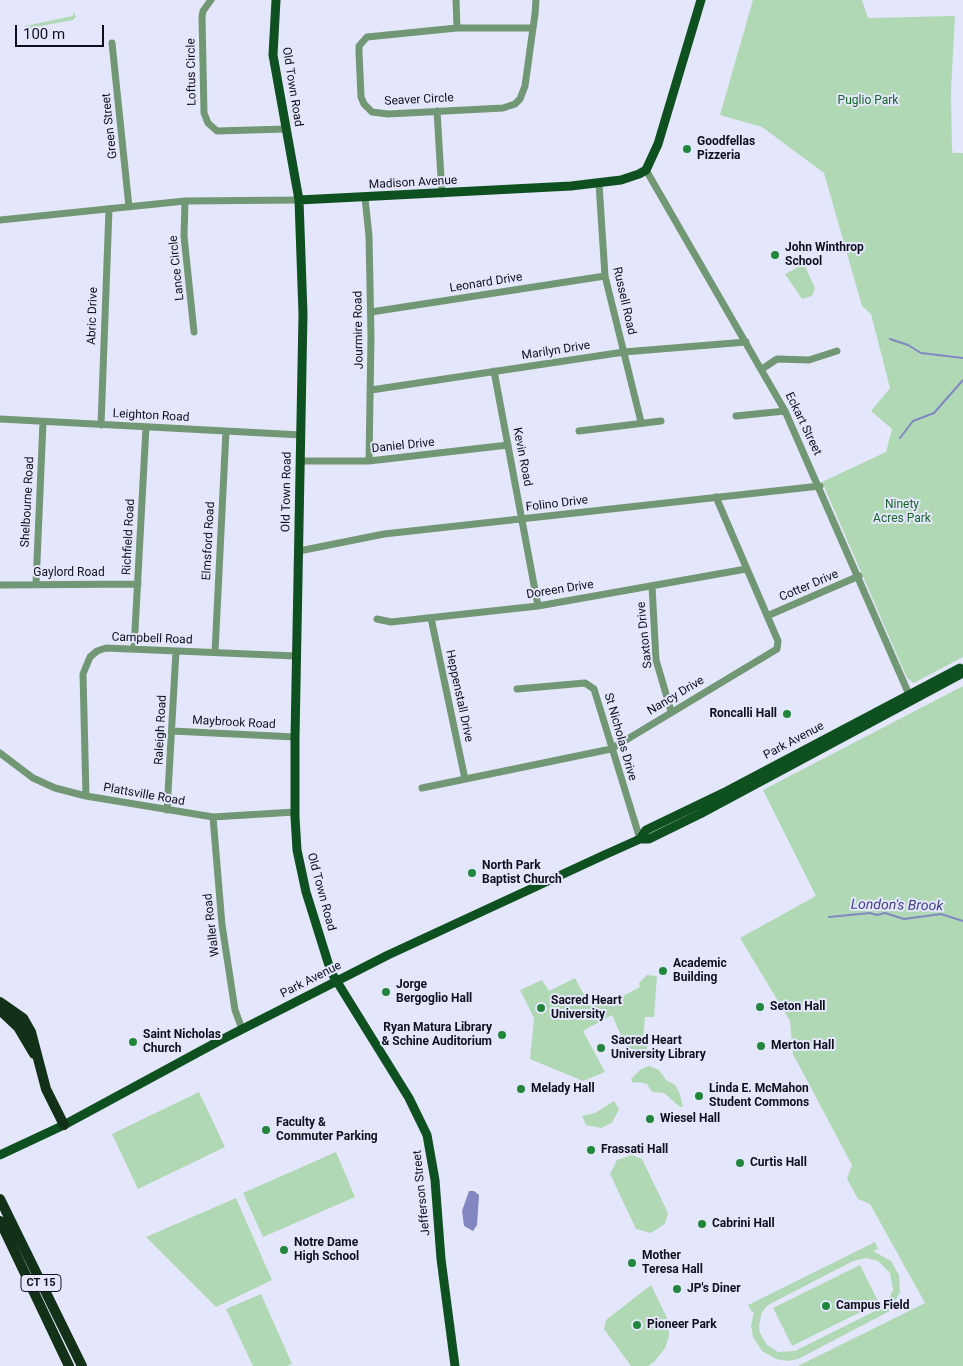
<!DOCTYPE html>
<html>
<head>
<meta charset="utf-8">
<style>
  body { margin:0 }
  #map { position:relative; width:963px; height:1366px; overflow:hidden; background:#e4e7fb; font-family:Roboto,sans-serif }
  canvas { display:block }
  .scale { position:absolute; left:15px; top:25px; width:89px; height:22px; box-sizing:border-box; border:2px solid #0f101b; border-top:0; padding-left:6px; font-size:15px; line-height:18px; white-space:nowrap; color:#0f101b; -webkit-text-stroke:4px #e4e7fb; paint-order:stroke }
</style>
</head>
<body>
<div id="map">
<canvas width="963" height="1366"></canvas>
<div class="scale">100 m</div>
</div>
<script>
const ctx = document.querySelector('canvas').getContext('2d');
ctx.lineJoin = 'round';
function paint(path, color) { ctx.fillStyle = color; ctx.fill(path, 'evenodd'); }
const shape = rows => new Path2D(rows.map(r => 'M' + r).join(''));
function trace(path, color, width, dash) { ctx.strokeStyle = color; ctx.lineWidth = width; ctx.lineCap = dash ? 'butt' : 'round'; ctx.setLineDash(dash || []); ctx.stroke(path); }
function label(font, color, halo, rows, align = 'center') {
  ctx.font = font + ' Roboto,sans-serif'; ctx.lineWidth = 4; ctx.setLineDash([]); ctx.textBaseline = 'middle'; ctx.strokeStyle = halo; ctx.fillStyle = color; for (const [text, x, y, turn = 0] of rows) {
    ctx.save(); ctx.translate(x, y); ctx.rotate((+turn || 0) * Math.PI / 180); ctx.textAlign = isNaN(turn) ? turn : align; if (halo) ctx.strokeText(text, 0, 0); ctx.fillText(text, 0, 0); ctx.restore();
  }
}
paint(shape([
  [753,0,862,0,868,18,955,16,951,91,952,149,953,153,963,153,963,657,914,683,907,678,822,482,886,452,892,429,871,411,890,388,871,314,862,306,824,173,762,127,720,115],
  [73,11,76,17,73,20,25,29,25,26,73,16],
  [804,264,815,288,812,296,802,299,785,274],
  [963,686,963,1366,798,1366,925,1303,870,1204,858,1199,847,1179,852,1165,793,1054,790,1021,740,938,816,896,763,790],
  [647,975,657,976,654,1017,645,1017,643,1039,647,1041,647,1050,631,1058,612,1015,583,1031,605,1072,583,1081,530,1059,534,1018,520,990,542,980,549,991,575,978,590,1006,598,1003,600,1004,617,995,619,998,640,987,639,983],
  [649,1066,659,1070,666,1080,675,1085,680,1094,683,1107,680,1107,664,1093,652,1092,647,1084,639,1082,633,1083,631,1079,641,1069],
  [199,1092,225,1147,138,1189,112,1134],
  [614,1101,619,1109,612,1123,601,1128,586,1125,582,1116,595,1113],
  [336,1152,355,1197,263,1237,243,1193],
  [632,1155,642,1159,668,1213,665,1224,651,1233,636,1229,610,1174,617,1160],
  [236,1198,272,1280,216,1307,146,1237],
  [875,1242,878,1249,873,1251,891,1261,899,1275,900,1292,890,1311,798,1359,787,1361,776,1359,762,1351,753,1337,751,1326,754,1311,752,1312,748,1305],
  [866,1258,878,1261,890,1273,893,1290,885,1306,795,1351,778,1352,767,1345,760,1333,759,1325,762,1312,768,1305,853,1261],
  [860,1265,879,1303,792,1346,773,1308],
  [651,1285,669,1322,669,1336,665,1348,655,1361,648,1366,631,1366,604,1329,606,1320],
  [261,1294,292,1364,287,1366,253,1366,226,1309]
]), '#b0d8b4');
paint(shape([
  [469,1191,474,1191,479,1195,477,1225,473,1231,464,1226,462,1211]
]), '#8287c1');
trace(shape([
  [890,339,908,345,921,353,963,358],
  [900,438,913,421,934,413,963,380],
  [829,917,870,913,877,915,885,913,904,919,941,914,963,921]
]), '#8287c1', 2);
trace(shape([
  [211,0,203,11,202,17,204,113,208,123,217,131,286,129],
  [456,0,457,28],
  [533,28,457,28,367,37,359,46,359,52,361,97,364,104,372,112,388,114,503,108,515,104,520,99,525,86,533,28,535,14,536,0],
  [112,43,129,207],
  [437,111,442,194],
  [646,170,785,411,911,699],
  [599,184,605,276,641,422],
  [365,198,369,236,371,336,369,461],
  [185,201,184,236,194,332],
  [0,220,185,201,299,200],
  [371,312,605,276],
  [762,369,777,359,809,360,837,351],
  [494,371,538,606],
  [371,390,624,352,746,342],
  [736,416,785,411],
  [0,419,301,435],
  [101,425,109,209],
  [579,431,661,421],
  [301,461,369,461,508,445],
  [299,551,384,534,820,486],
  [36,584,43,422],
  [0,585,138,584],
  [652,586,656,660,671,711],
  [767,616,859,576],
  [431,618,465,779],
  [377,619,391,622,538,606,746,569],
  [134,649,146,427],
  [215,652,226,431],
  [517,689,585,683,594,689,640,839],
  [172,731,295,737],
  [0,753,33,778,55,788,86,796,213,817,295,812],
  [422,788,611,749,777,649,778,641,716,497],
  [86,796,83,674,90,657,97,651,106,648,296,656],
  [167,810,176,651],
  [213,817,222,925,235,1010,242,1029]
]), '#719775', 7);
trace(shape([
  [276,0,273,55,299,200,303,314,295,737,295,817,297,850,306,892,331,972,409,1098,427,1135,435,1180,441,1259,455,1366],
  [299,200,571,186,621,180,639,174,646,170,658,144,701,0],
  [640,839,646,830,727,791,960,668],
  [0,1155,64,1125,219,1041,388,955,602,856,640,839,649,839,700,814,963,673]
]), '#0f5020', 9);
trace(shape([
  [0,1002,23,1018,31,1032,46,1089,64,1125],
  [0,1010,18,1027,34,1054],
  [0,1199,82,1366],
  [0,1221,69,1366]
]), '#123118', 10);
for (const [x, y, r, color] of [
  [687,149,5,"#21863b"],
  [775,255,5,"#21863b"],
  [787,714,5,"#21863b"],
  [472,873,5,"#21863b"],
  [663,971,5,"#21863b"],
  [386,992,5,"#21863b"],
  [760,1007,5,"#21863b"],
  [541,1008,5,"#21863b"],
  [502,1035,5,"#21863b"],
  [133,1042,5,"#21863b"],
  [761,1046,5,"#21863b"],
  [601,1048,5,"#21863b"],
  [521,1089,5,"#21863b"],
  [699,1096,5,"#21863b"],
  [650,1119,5,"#21863b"],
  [266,1130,5,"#21863b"],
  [591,1150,5,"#21863b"],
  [740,1163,5,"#21863b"],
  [702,1224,5,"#21863b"],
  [284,1250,5,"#21863b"],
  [632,1263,5,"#21863b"],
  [677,1289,5,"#21863b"],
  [826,1306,5,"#21863b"],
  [637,1325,5,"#21863b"]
]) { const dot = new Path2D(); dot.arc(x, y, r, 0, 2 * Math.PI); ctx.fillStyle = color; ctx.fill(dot); trace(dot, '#e4e7fb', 2); }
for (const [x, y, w] of [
  [41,1283,40]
]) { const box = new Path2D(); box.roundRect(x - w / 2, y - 8.5, w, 17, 4); ctx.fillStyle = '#e4e7fb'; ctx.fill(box); trace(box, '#0f101b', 1); }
label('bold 11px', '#0f101b', null, [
  ["CT 15",41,1283]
]);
label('12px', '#0f101b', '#e4e7fb', [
  ["Loftus Circle",192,72,-91],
  ["Old Town Road",292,87,81],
  ["Seaver Circle",419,100,-3],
  ["Green Street",110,126,-96],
  ["Madison Avenue",413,183,-3],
  ["Lance Circle",177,268,-96],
  ["Leonard Drive",486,283,-9],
  ["Russell Road",624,301,77],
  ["Abric Drive",93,316,-88],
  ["Jourmire Road",359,330,-91],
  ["Marilyn Drive",556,351,-9],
  ["Leighton Road",151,416,3],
  ["Eckart Street",803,424,64],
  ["Daniel Drive",403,446,-6],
  ["Kevin Road",522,457,79],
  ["Old Town Road",287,492,-89],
  ["Shelbourne Road",28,502,-87],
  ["Folino Drive",557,504,-7],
  ["Richfield Road",129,537,-87],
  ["Elmsford Road",209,541,-87],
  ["Gaylord Road",69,573],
  ["Cotter Drive",809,586,-23],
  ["Doreen Drive",560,590,-9],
  ["Saxton Drive",645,635,-96],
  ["Campbell Road",152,639,2],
  ["Heppenstall Drive",459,696,78],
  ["Nancy Drive",676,696,-31],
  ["Maybrook Road",234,723,3],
  ["Raleigh Road",161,730,-87],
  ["St Nicholas Drive",620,737,74],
  ["Park Avenue",794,741,-28],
  ["Plattsville Road",144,795,10],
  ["Old Town Road",321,892,75],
  ["Waller Road",212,925,-97],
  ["Park Avenue",311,980,-27],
  ["Jefferson Street",422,1193,-96]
]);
label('12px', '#18662c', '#e4e7fb', [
  ["Puglio Park",868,101],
  ["Ninety",902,505],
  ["Acres Park",902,519]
]);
label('bold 12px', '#0f101b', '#e4e7fb', [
  ["Goodfellas",697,142],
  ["Pizzeria",697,156],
  ["John Winthrop",785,248],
  ["School",785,262],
  ["Roncalli Hall",777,714,"right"],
  ["North Park",482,866],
  ["Baptist Church",482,880],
  ["Academic",673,964],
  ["Building",673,978],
  ["Jorge",396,985],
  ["Bergoglio Hall",396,999],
  ["Sacred Heart",551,1001],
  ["University",551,1015],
  ["Seton Hall",770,1007],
  ["Ryan Matura Library",492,1028,"right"],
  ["& Schine Auditorium",492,1042,"right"],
  ["Saint Nicholas",143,1035],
  ["Church",143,1049],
  ["Sacred Heart",611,1041],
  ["University Library",611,1055],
  ["Merton Hall",771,1046],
  ["Melady Hall",531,1089],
  ["Linda E. McMahon",709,1089],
  ["Student Commons",709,1103],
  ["Wiesel Hall",660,1119],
  ["Faculty &",276,1123],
  ["Commuter Parking",276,1137],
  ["Frassati Hall",601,1150],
  ["Curtis Hall",750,1163],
  ["Cabrini Hall",712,1224],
  ["Notre Dame",294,1243],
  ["High School",294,1257],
  ["Mother",642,1256],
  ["Teresa Hall",642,1270],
  ["JP's Diner",687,1289],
  ["Campus Field",836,1306],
  ["Pioneer Park",647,1325]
], 'left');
label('italic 14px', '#3f3e86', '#e4e7fb', [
  ["London's Brook",897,906,1]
]);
</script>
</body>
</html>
